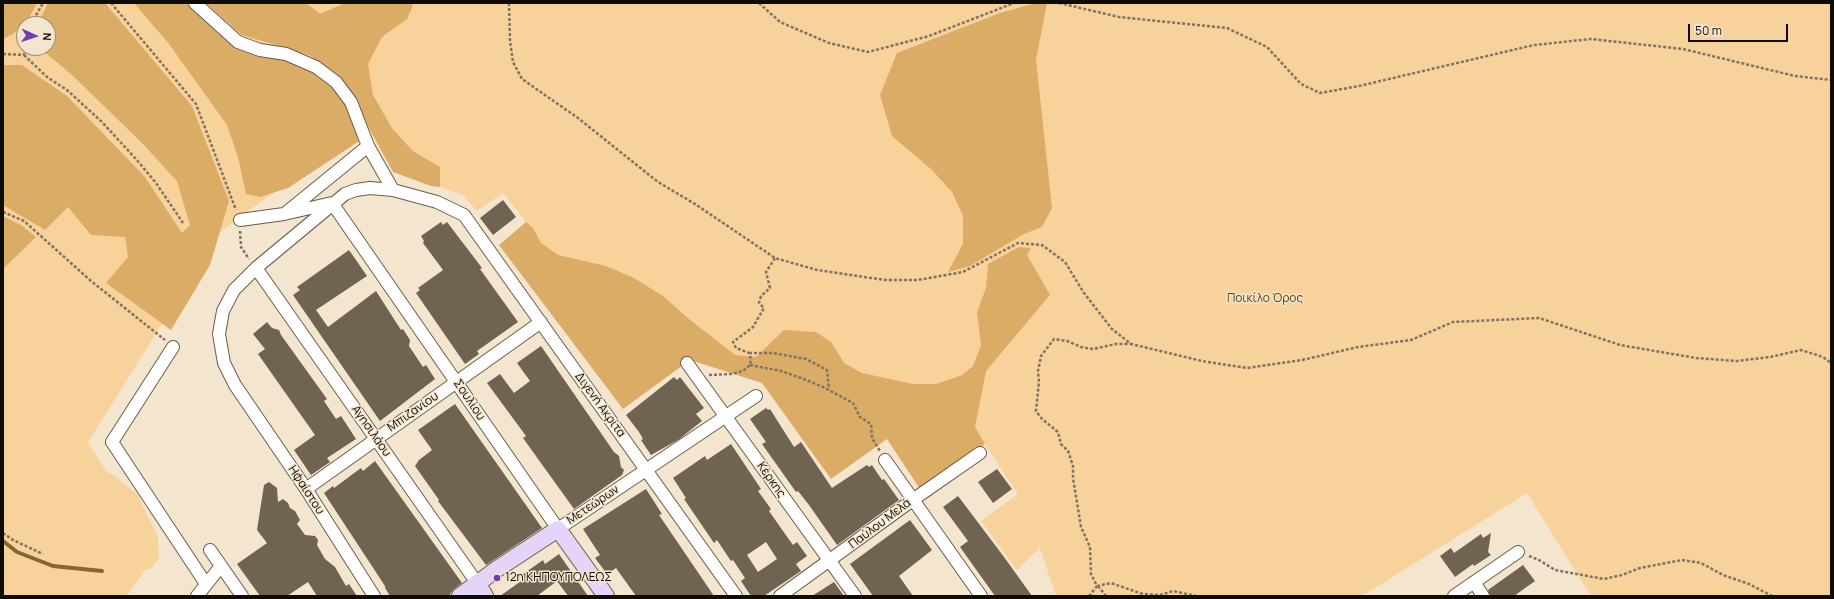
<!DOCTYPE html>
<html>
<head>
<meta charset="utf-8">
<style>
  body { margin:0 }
  #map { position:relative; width:1834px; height:599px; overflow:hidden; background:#f4e5cf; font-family:Manrope,sans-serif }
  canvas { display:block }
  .frame { position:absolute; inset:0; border:4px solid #0f0b05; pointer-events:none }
  .north { position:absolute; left:16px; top:16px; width:40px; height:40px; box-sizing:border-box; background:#f4e5cf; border:1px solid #988e7e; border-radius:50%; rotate:93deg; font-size:11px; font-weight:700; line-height:16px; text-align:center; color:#0f0b05 }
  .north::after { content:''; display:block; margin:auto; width:14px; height:18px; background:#753cb2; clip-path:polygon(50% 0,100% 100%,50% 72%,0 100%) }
  .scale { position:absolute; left:1688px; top:24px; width:100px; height:18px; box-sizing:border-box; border:2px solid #0f0b05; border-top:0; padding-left:5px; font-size:12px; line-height:14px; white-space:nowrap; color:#0f0b05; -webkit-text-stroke:3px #f4e5cf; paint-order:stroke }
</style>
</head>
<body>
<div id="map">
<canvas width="1834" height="599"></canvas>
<div class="frame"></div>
<div class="north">N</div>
<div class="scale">50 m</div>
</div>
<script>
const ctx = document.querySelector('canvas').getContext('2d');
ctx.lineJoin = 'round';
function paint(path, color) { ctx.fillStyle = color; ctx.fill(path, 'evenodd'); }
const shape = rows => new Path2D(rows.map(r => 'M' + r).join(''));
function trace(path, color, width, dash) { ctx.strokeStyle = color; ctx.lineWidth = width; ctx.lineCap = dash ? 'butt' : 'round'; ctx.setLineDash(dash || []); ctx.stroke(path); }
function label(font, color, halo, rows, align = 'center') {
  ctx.font = font + ' Manrope,sans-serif'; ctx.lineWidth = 3; ctx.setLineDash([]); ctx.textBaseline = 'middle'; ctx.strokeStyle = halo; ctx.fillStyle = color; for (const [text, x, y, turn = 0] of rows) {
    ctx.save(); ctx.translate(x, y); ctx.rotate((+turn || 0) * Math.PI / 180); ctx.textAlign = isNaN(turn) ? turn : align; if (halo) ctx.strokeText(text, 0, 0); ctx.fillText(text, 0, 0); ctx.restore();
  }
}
paint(shape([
  [3,3,1831,3,1831,596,1591,596,1527,493,1362,596,1056,596,1040,548,1017,570,981,521,1018,494,984,443,689,356,623,407,527,223,503,193,477,211,463,195,440,187,440,167,413,151,392,128,382,112,219,233,88,442,106,471,116,477,137,494,158,537,159,558,151,569,145,570,127,596,3,596],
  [24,24,48,24,48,48,24,48]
]), '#f8d29b');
paint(shape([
  [3,3,37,3,28,20,13,34,3,39],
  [48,3,105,3,192,106,229,201,210,265,171,330,106,283,128,257,125,237,91,235,68,207,45,230,3,205,3,65,22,65,67,96,145,177,182,233,190,225,177,181,142,143,71,74,40,48,48,48,48,24,38,24],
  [134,3,188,3,236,45,284,58,315,70,335,84,348,106,361,140,288,188,260,197,246,194,238,157,227,125,169,44],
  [206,3,306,3,320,14,345,3,414,3,407,19,382,37,368,64,373,95,392,128,413,151,440,167,440,187,431,186,393,172,353,99,333,71,309,55,242,35],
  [1047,3,1036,60,1052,208,1042,227,1024,234,970,266,948,272,963,244,963,216,952,192,932,170,892,136,880,95,897,53,1000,13,1032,4],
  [3,216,21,225,36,237,3,269],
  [526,222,533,228,541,243,558,255,606,266,634,278,663,296,689,319,735,355,756,357,784,330,816,332,831,342,844,363,862,373,913,384,936,384,962,375,973,366,981,345,977,312,986,288,988,264,1019,247,1031,248,1027,255,1050,295,986,371,975,427,985,444,920,489,887,439,831,479,762,383,690,360,623,409,499,245]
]), '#dbac66');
trace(shape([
  [3,541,17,552,53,566,102,571]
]), '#876633', 4);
paint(shape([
  [503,200,516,217,493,235,480,218],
  [441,222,443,225,447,222,482,268,480,269,518,322,477,351,479,354,465,364,416,293,420,290,418,288,443,270,423,243,424,241,421,236],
  [349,250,367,276,316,310,328,327,376,291,401,330,403,329,410,340,409,346,423,367,426,365,435,379,380,421,293,295,300,290,297,287],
  [267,322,272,328,279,330,281,335,327,399,324,401,336,419,341,416,356,439,327,458,330,462,311,475,294,450,315,435,258,354,265,349,253,334],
  [541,346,614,452,619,456,621,467,624,470,622,475,574,509,523,438,526,436,487,383,500,374,514,393,530,381,517,363],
  [674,377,677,380,680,377,704,408,696,414,702,421,678,440,651,455,641,440,643,439,639,432,626,415],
  [455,404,542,528,486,565,438,501,439,500,415,466,419,460,432,450,418,430],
  [766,408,768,410,770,409,794,447,801,442,832,488,867,465,869,467,872,465,882,480,884,479,899,500,837,545,809,505,798,491,796,492,762,444,766,442,750,419],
  [731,444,761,489,758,491,771,509,769,511,783,531,793,545,797,542,807,556,796,564,801,571,764,596,751,596,741,581,745,578,733,560,731,561,717,540,714,543,684,499,686,498,673,478,705,456,707,460],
  [766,542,777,559,758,572,747,555],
  [375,461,462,583,454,589,449,596,390,596,385,588,385,586,324,493,333,486,334,488,361,468,363,471],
  [997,469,1012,489,993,503,978,482],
  [269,482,277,488,278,502,283,499,288,503,290,508,295,511,300,520,297,524,305,535,315,536,318,540,317,545,325,559,335,567,346,586,349,584,357,596,317,596,308,582,287,596,260,596,237,564,267,543,257,530,264,485],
  [646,489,662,514,659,515,714,596,636,596,616,568,607,574,595,558,600,555,583,529],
  [958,496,1004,557,1032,596,995,596,960,547,968,541,943,507],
  [910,520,932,550,899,576,913,596,873,596,850,564],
  [1491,533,1488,552,1491,555,1474,566,1473,564,1455,577,1440,556,1451,548,1454,553,1481,534,1483,538],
  [559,554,588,596,568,596,557,581,537,596,500,596,524,579,522,575,543,560,545,564],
  [1523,565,1535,581,1514,596,1490,596,1488,590],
  [834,582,844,596,812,596]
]), '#706351');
const street = shape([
  [195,3,238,42,260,50,286,54,316,67,336,82,351,102,368,146],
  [287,212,368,146,393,190],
  [240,220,284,214,332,203,558,529,756,396],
  [256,268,477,583],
  [173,347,112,442,206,584],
  [687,363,855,596],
  [885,460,981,596],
  [306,489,541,322],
  [210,550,242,596],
  [1474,582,1483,596],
  [197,596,221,566],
  [374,596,306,489,235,385,224,363,219,334,223,311,234,290,256,268,345,194,356,190,370,188,393,190,437,202,464,215,736,596],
  [780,596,914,499,980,453],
  [1454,596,1518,552]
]);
const secondary = shape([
  [477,583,485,596],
  [460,596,497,569,558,529,606,596]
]);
trace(street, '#6a5d4b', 14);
trace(secondary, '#6a5d4b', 18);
trace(shape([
  [111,3,196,104,236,210],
  [509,3,510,41,513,62,522,79,578,118,658,182,695,204,775,258,817,270,885,280,918,280,963,272,1018,243,1042,245,1065,262,1084,293,1112,329,1131,344,1202,361,1247,368,1302,360,1358,347,1411,340,1453,322,1539,318,1620,345,1696,358,1737,361,1770,357,1801,350,1823,357,1831,363],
  [759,3,780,22,829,43,868,52,929,36,1014,3],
  [1059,3,1119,17,1227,28,1267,47,1301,84,1320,93,1359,86,1534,45,1591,39,1683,49,1795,76,1831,80],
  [31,24,43,3],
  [3,54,24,55,24,48],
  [24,55,47,77,67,90,102,122,136,159,156,183,183,223],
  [3,212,24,221,91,281,165,340],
  [240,231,241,247,249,259],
  [749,353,773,353,806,359,827,370,829,389],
  [750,365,781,371,801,378,823,387,853,403,860,417,871,424,872,438,880,451],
  [709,375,731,374,743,371,750,365,751,359,749,353,736,348,733,342,753,327,764,308,759,303,761,296,770,288,766,272,775,258],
  [3,533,13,540,43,554],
  [1529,556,1539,560,1555,570,1604,579,1622,575,1640,568,1682,560,1701,563,1723,575,1749,584,1772,596],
  [1097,586,1111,583,1143,594,1160,595,1173,591,1196,596],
  [1098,586,1106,596],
  [1089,596,1097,586,1091,574,1090,547,1081,527,1073,478,1073,466,1068,451,1061,444,1058,432,1042,419,1036,411,1039,382,1038,371,1041,356,1054,339,1067,341,1081,347,1093,349,1116,344,1131,344]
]), '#7e7466', 2.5, [3, 2]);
trace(street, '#fff', 12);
trace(secondary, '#e4d5f8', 16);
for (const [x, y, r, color] of [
  [497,578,4,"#753cb2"]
]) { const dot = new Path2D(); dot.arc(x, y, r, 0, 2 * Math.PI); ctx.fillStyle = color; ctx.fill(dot); trace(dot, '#f4e5cf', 1.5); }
label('12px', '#604107', '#f4e5cf', [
  ["Ποικίλο Όρος",1265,299]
]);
label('12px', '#0f0b05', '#f4e5cf', [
  ["Σουλίου",469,400,56],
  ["Διγενή Ακρίτα",600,405,54],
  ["Μπιζανίου",413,412,-35],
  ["Αγησιλάου",371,431,55],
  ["Κέρκης",771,480,55],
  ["Ηφαίστου",306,490,57],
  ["Μετεώρων",593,505,-34],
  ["Παύλου Μελά",880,524,-37]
]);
label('12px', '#0f0b05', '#f4e5cf', [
  ["12η ΚΗΠΟΥΠΟΛΕΩΣ",505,578]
], 'left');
</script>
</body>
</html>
